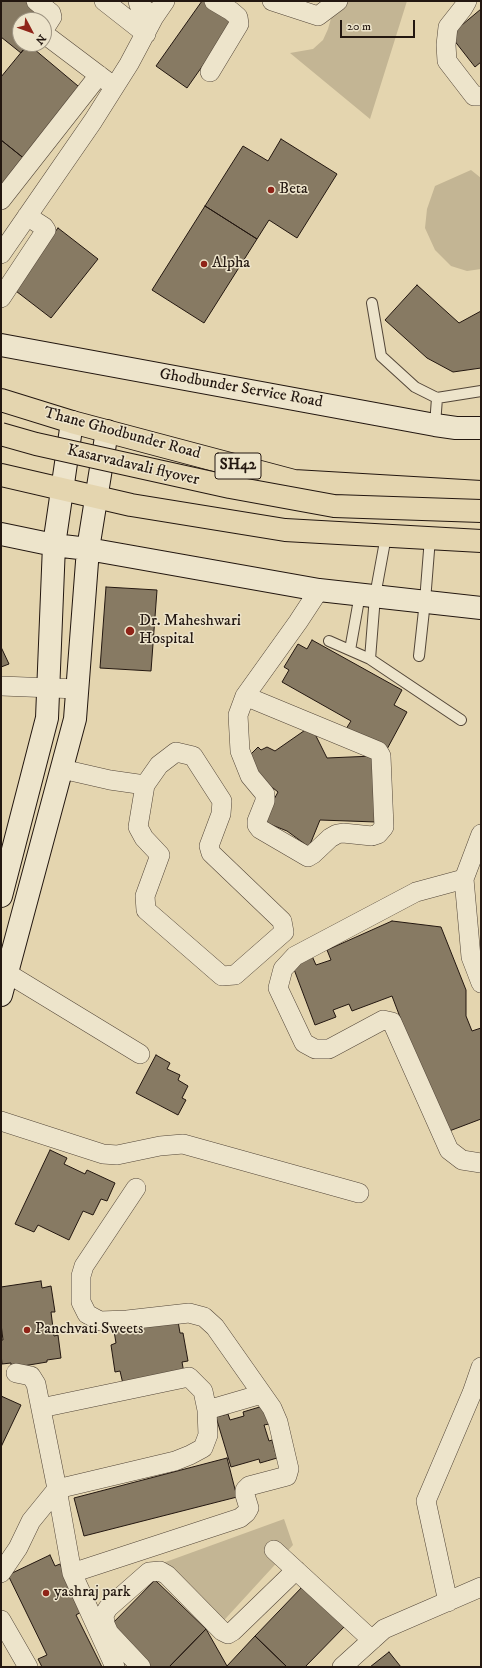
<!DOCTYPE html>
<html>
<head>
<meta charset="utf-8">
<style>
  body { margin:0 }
  #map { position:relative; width:482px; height:1668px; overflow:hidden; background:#e4d5af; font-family:"IM FELL DW Pica",serif }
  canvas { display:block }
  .frame { position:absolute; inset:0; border:2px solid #231710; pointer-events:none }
  .north { position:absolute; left:12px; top:12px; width:40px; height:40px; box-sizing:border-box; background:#ede4cb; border:1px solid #9c9280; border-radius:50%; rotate:131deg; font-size:11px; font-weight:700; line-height:16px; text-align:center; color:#231710 }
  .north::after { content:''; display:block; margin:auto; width:14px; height:18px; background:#8f2418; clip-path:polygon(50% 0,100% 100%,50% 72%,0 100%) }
  .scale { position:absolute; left:340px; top:20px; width:75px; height:18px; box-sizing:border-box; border:2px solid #231710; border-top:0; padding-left:5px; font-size:12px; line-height:14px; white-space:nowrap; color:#231710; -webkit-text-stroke:3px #ede4cb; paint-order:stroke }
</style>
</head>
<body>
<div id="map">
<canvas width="482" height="1668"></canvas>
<div class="frame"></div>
<div class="north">N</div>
<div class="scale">20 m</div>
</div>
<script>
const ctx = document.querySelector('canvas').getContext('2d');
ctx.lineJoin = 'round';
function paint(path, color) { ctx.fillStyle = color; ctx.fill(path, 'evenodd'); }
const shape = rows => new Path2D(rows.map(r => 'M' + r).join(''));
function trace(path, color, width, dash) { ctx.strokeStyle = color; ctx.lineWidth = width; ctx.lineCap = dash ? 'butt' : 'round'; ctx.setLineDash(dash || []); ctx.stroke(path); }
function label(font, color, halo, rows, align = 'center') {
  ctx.font = font + ' "IM FELL DW Pica",serif'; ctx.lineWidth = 3; ctx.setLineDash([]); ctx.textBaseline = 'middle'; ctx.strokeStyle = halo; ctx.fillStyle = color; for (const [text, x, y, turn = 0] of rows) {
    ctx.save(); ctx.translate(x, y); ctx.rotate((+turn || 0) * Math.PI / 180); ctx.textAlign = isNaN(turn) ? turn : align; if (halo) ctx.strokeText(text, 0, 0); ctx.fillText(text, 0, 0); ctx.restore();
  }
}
paint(shape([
  [336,1,407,1,370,119,290,53,313,49,323,40,328,29],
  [471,170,481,178,481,269,467,271,451,266,435,250,425,228,427,209,435,186],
  [284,1519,293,1545,216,1629,149,1568]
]), '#c3b594');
const building = shape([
  [1,1,27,1,49,19,20,20,20,44,28,44,21,53,1,37,1,1],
  [202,1,205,1,234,21,187,88,156,66,202,1],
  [481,9,481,62,475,67,450,35,481,9],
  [28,44,84,91,26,160,1,140,1,77,28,44],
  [281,139,337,174,297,238,269,220,257,239,205,206,243,146,268,161,281,139],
  [1,140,26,160,1,190,1,140],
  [205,206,257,239,204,323,152,290,205,206],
  [58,228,98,259,51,318,12,288,58,228],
  [417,285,459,323,481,311,481,368,453,372,427,358,385,320,417,285],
  [106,587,157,590,151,671,100,668,106,587],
  [312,640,402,690,394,705,407,712,386,751,346,729,351,721,282,682,289,670,284,667,298,644,307,649,312,640],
  [1,647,9,664,1,667,1,647],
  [311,726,327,758,373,756,376,822,320,820,309,847,287,831,262,821,278,792,258,776,251,754,258,747,261,750,267,747,275,751,311,726],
  [392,921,441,927,466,990,466,1016,472,1031,481,1028,481,1119,444,1133,392,996,352,1011,349,1004,333,1010,336,1017,315,1025,292,964,312,956,316,965,331,960,327,950,392,921],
  [156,1055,170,1063,167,1069,180,1075,178,1080,188,1086,182,1098,186,1100,178,1115,136,1093,156,1055],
  [50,1150,67,1158,64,1164,85,1174,87,1170,115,1183,107,1201,101,1199,93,1215,83,1211,69,1240,38,1225,34,1232,15,1224,50,1150],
  [41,1281,42,1288,51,1286,55,1312,51,1312,54,1336,58,1335,61,1358,47,1360,47,1362,11,1368,11,1363,2,1364,1,1354,1,1340,3,1340,1,1324,1,1287,41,1281],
  [178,1321,180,1333,183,1333,188,1361,182,1362,184,1373,123,1384,120,1371,115,1372,111,1345,116,1343,114,1331,178,1321],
  [1,1396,21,1405,1,1447,1,1396],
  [263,1406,269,1424,264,1425,269,1441,272,1440,277,1458,260,1463,259,1459,231,1467,216,1417,228,1414,230,1420,244,1416,243,1412,263,1406],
  [227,1458,237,1497,84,1536,74,1498,227,1458],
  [50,1555,55,1566,60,1564,83,1611,76,1615,102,1667,42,1667,38,1659,47,1655,8,1575,50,1555],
  [155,1580,206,1629,169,1667,151,1667,109,1627,155,1580],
  [304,1585,346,1625,305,1667,287,1667,255,1636,304,1585],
  [206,1629,227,1666,255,1636,287,1667,169,1667,206,1629],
  [389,1652,401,1667,370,1667,389,1652]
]);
paint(building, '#877a63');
trace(building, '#231710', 1);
const lane = shape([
  [372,303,381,356,415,387,437,398],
  [435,425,437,398,481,391],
  [386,536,375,596,370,659,461,720],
  [329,641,370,659],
  [350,650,360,594],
  [419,656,425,601,430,538]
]);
const street = shape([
  [36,1,51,13,52,17,45,28,44,33,47,36,108,82],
  [104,1,146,34],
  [138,1,139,5,154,17],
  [272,1,318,16,338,1],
  [467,1,463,8,448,27,446,45,447,61,474,96,481,96],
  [210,72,239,24,238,17,231,11,214,1],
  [1,200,99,75],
  [1,254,93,121,129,64,154,17,165,1],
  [1,298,46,230,44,227,27,216],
  [1,686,78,689],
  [245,696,378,751,381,756,384,827,378,834,372,836,343,833,337,834,330,838,313,854,308,857,260,829,257,825,257,821,265,801,265,794,250,776,240,751,238,715,245,696,298,622,319,590],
  [62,769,110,780,145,785,159,765,176,752,193,756,222,801,221,814,209,846,211,853,282,921,284,932,235,975,222,976,146,910,145,896,160,855,144,838,138,827,145,785],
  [481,834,464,879,471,957,481,983],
  [464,879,416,892,295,956,283,969,278,988,304,1043,315,1049,329,1049,383,1020,392,1022,449,1150,462,1160,481,1163],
  [7,973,140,1054],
  [1,1121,103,1154,117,1155,160,1146,183,1144,359,1193],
  [41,1408,189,1377,203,1391,207,1410,208,1435,203,1448,190,1455,175,1461,57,1489,72,1573,240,1518,246,1513,249,1508,245,1495,245,1490,249,1486,287,1476,289,1469,278,1422,272,1408,215,1327,204,1317,189,1313,127,1320,100,1321,87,1314,81,1302,81,1276,84,1266,136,1188],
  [207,1410,262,1394],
  [274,1550,372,1640],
  [1,1573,18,1548,31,1521,57,1489,36,1384,31,1376,16,1373],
  [72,1573,115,1667],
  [448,1602,426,1501,472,1393,481,1367],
  [1,1620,28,1667],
  [141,1667,109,1633,105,1624,104,1615,108,1608,149,1572,160,1571,167,1575,222,1631,228,1634,233,1631,296,1570],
  [342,1667,384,1629,481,1587]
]);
const secondary = shape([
  [1,345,435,425,456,428,481,428],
  [1,534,54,545,88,549,319,590,481,608],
  [1,896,47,718,54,545,72,422],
  [1,995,75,719,88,549,107,431]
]);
const primary = shape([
  [1,400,72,422,294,481,481,492],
  [1,475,131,505,285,530,481,541]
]);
trace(lane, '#534638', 12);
trace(street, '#534638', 20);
trace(secondary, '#231710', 24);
trace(primary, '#231710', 24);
trace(lane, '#ede4cb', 10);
trace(street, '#ede4cb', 19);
trace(secondary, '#ede4cb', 22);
trace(primary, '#e4d5af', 22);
const primaryBridge = shape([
  [1,434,36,444,230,487,334,506,481,511]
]);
trace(primaryBridge, '#231710', 24, []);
trace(primaryBridge, '#e4d5af', 22);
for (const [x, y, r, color] of [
  [271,190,4,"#8f2418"],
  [204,264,4,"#8f2418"],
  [130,631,5,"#8f2418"],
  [27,1330,4,"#8f2418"],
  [46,1593,4,"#8f2418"]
]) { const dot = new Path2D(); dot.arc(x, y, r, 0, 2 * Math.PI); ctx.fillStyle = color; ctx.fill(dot); trace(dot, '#ede4cb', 1.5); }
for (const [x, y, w] of [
  [238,466,46]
]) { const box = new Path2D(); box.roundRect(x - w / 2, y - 13, w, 26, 3); ctx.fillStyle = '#ede4cb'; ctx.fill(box); trace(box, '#231710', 1); }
label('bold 15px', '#231710', null, [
  ["SH42",238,466]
]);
label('16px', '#231710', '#ede4cb', [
  ["Beta",279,190],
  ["Alpha",212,264],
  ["Dr. Maheshwari",139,622],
  ["Hospital",139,640],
  ["Panchvati Sweets",35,1330],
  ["yashraj park",54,1593]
], 'left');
label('16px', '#231710', '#ede4cb', [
  ["Ghodbunder Service Road",241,389,10],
  ["Thane Ghodbunder Road",122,434,15],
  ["Kasarvadavali flyover",133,466,13]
]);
</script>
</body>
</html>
